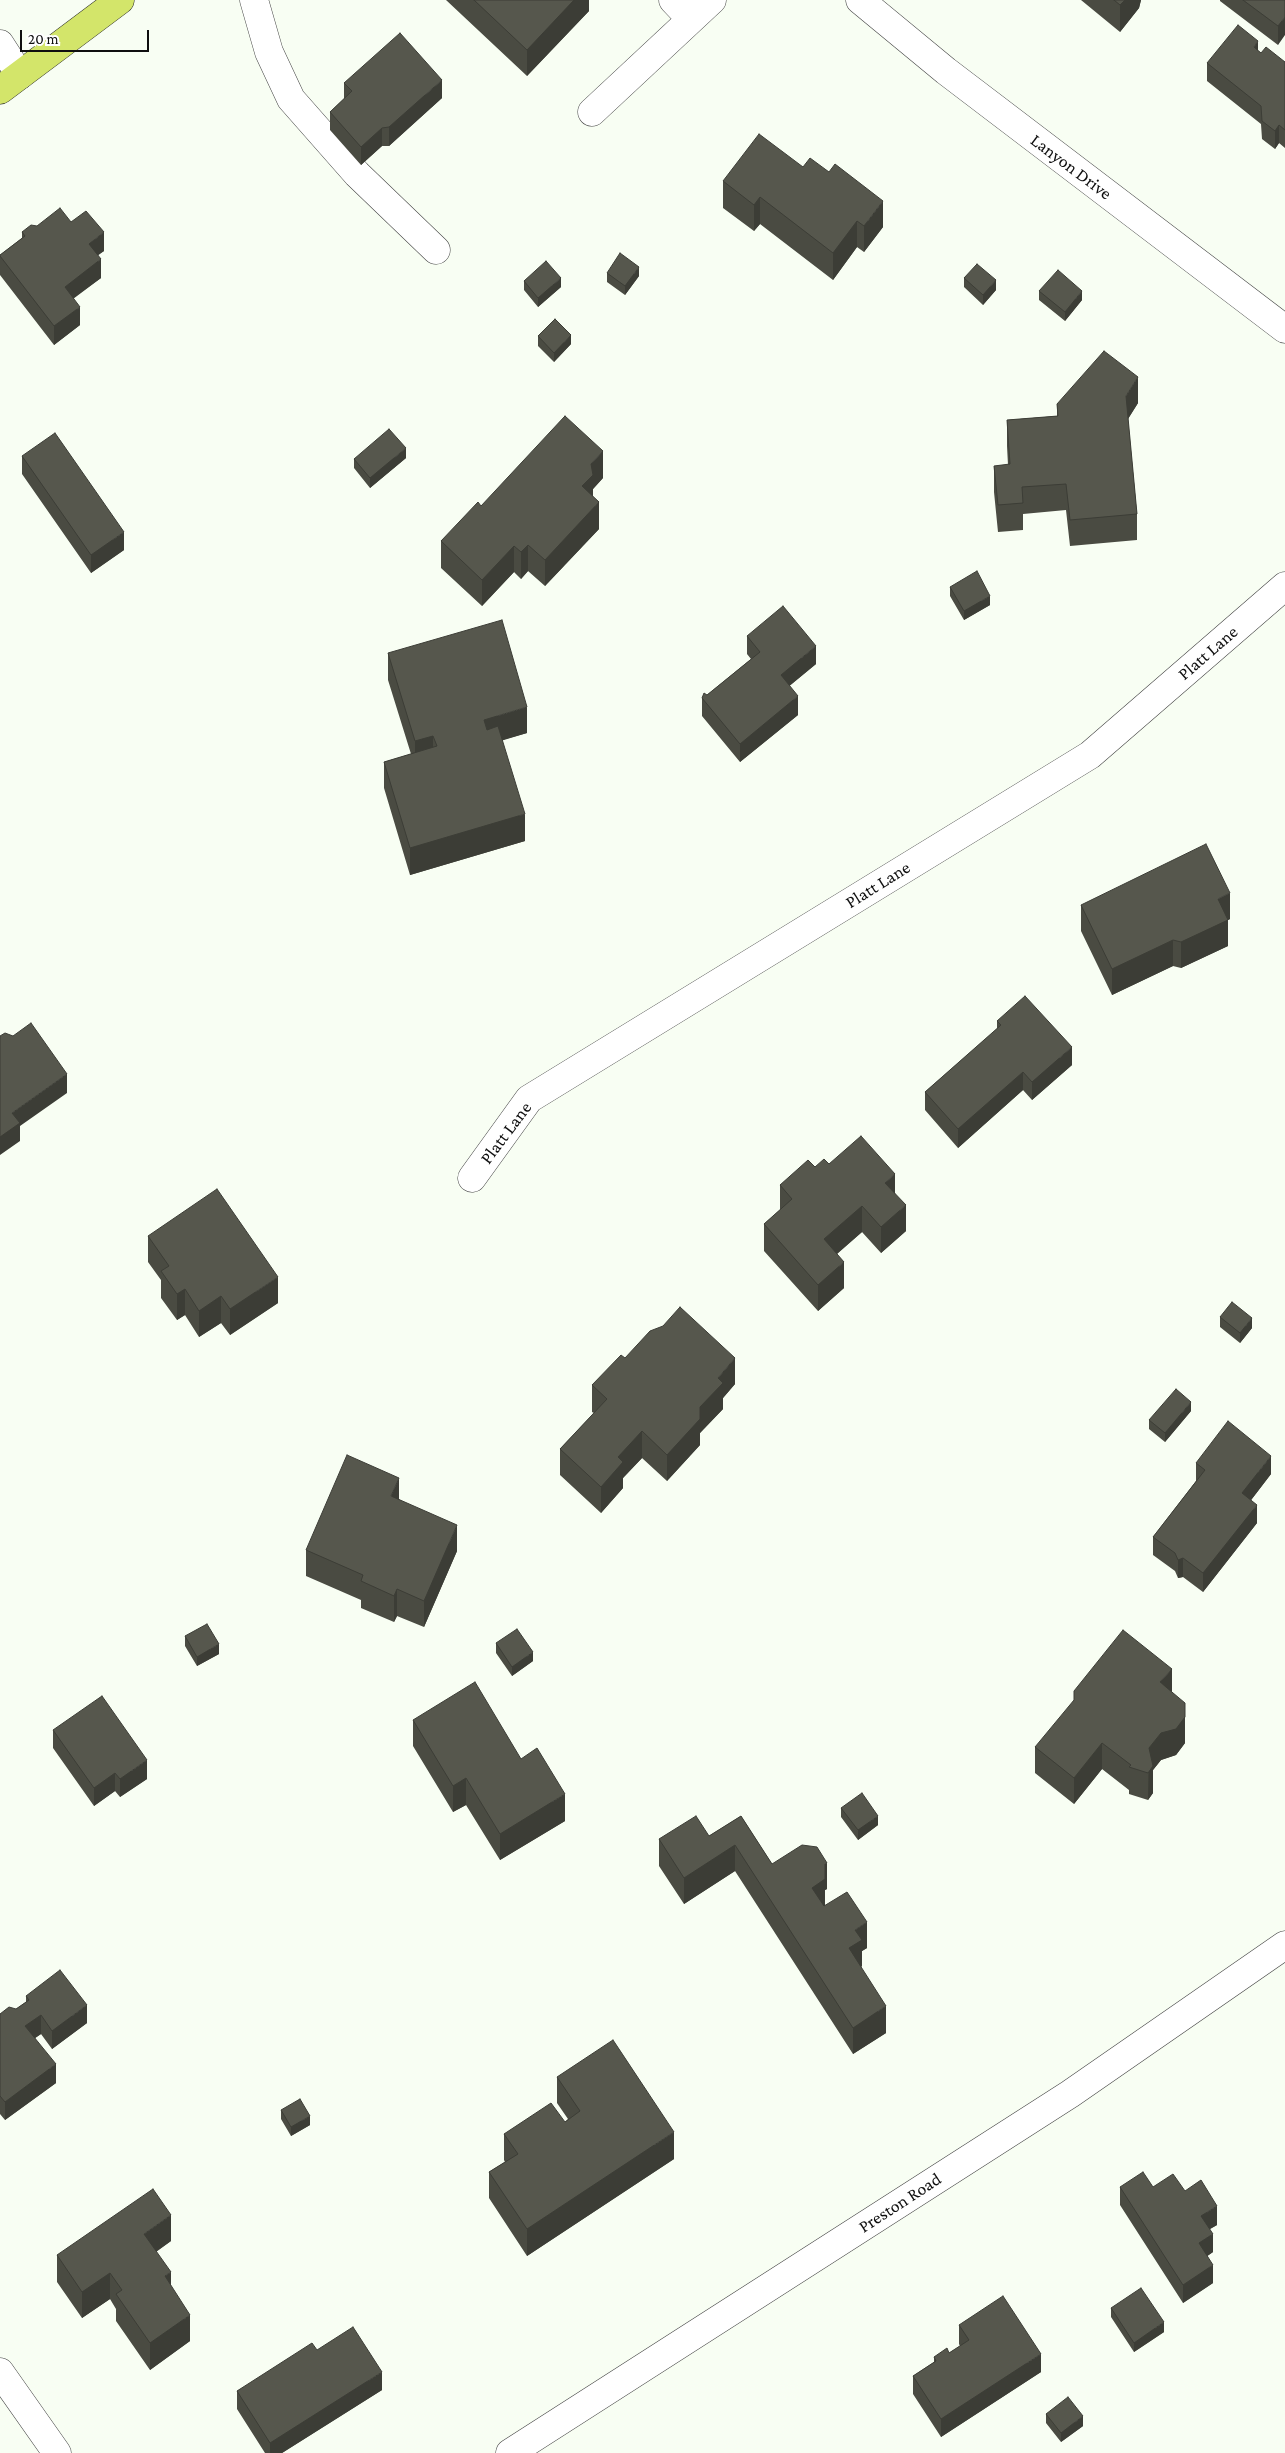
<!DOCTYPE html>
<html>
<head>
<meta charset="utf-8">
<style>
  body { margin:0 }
  #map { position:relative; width:1285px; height:2453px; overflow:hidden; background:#f8fef3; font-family:"Crimson Pro",serif }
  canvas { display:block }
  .scale { position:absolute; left:20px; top:30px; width:129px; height:22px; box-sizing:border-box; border:2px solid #0f0f0f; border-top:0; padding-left:6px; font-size:15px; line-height:18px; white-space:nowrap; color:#0f0f0f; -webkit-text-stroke:4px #fff; paint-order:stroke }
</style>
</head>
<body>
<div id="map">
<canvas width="1285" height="2453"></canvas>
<div class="scale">20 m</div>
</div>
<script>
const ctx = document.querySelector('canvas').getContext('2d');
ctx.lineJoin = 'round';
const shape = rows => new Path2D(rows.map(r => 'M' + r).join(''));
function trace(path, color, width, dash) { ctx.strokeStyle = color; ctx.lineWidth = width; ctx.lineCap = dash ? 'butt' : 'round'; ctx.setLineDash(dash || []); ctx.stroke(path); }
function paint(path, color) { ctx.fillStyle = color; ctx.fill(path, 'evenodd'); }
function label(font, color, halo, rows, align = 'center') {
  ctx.font = font + ' "Crimson Pro",serif'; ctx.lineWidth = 5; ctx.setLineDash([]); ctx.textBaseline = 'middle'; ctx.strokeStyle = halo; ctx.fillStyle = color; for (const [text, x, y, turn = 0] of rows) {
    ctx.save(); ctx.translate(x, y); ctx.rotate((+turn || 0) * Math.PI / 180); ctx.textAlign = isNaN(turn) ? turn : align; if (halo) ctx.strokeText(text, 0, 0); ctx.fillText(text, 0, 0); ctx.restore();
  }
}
const minor = shape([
  [254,0,269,52,291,99,357,174,436,250],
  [673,0,691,19],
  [860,0,946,71,1285,329],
  [0,44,20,75],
  [592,112,712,0],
  [472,1178,529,1099,1090,755,1285,586],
  [0,2372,57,2453],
  [510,2453,1070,2094,1285,1945]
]);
const highway = shape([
  [0,90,120,0]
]);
trace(minor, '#424242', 29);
trace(highway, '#202020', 29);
trace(minor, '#fff', 28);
trace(highway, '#d3e56a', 28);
paint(shape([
  [446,0,589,0,589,11,527,76],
  [1081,0,1141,0,1139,8,1120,32],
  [1220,0,1285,0,1278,45,1220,1],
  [1258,51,1261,53,1285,62,1285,148,1279,143,1275,149,1262,139,1261,124,1207,81,1207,63],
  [344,83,442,98,389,146,382,146,361,165,330,130,330,112,344,99],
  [723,181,883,227,864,252,857,247,833,280,760,224,754,231,723,208],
  [71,222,104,251,97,255,101,278,73,298,80,325,54,345,0,275,0,255,22,238,22,232,37,226],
  [607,273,639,276,625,295,607,282],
  [964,278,996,290,983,305,964,287],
  [524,281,561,287,538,307,524,290],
  [1039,291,1082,300,1065,321,1039,300],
  [538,336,571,344,554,362,538,346],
  [1138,403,1128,419,1137,514,1137,540,1070,546,1066,510,1023,514,1023,530,998,532,994,492,994,466,1008,465,1007,446,1007,420,1057,416,1057,404],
  [22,456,124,550,91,573,22,474],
  [406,458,370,488,354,468,354,459],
  [603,478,593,489,593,496,599,529,545,586,528,571,521,579,514,572,482,606,441,568,441,541,481,506],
  [950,587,990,605,964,620,950,596],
  [747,636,816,664,789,686,798,715,740,762,702,716,702,698,707,695,751,659,747,654],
  [388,653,527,733,502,740,525,841,410,875,384,788,384,762,411,754,388,680],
  [1081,905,1230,919,1228,920,1228,946,1181,968,1173,966,1112,995,1081,931],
  [997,1021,1072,1065,1032,1100,1023,1090,958,1148,925,1110,925,1092,997,1029],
  [829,1164,895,1193,906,1231,881,1253,862,1232,837,1254,844,1288,818,1311,764,1251,764,1224,780,1210,780,1185,815,1167],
  [148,1236,278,1303,230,1335,221,1323,199,1337,185,1315,177,1320,161,1298,161,1280,148,1262],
  [1220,1317,1252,1328,1240,1343,1220,1327],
  [625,1358,735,1384,723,1398,723,1409,700,1433,700,1445,667,1481,642,1458,623,1478,623,1488,601,1513,560,1475,560,1449,594,1413,592,1412,592,1385],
  [1191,1411,1165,1442,1149,1429,1149,1420],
  [1196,1463,1271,1474,1251,1500,1257,1523,1203,1592,1183,1577,1178,1578,1175,1571,1153,1555,1153,1537,1196,1481],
  [399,1499,457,1551,424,1627,397,1616,394,1622,361,1608,361,1600,306,1576,306,1550],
  [185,1636,219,1654,197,1666,185,1646],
  [496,1643,533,1661,512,1676,496,1653],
  [1172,1692,1185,1729,1185,1743,1176,1755,1161,1760,1153,1770,1153,1793,1148,1800,1129,1794,1129,1790,1102,1769,1074,1804,1035,1773,1035,1747],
  [413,1720,521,1759,565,1821,500,1860,466,1805,453,1812,413,1746],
  [53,1730,147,1779,120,1797,115,1791,94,1806,53,1748],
  [841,1808,878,1825,858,1840,841,1817],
  [741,1816,772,1864,827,1889,825,1890,825,1905,867,1948,862,1951,862,1966,861,1967,886,2033,853,2054,735,1871,684,1904,659,1866,659,1839,709,1836],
  [26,1996,87,2023,52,2049,41,2034,35,2038,56,2083,5,2120,0,2114,0,2014,16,2009,26,2002],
  [557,2077,674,2159,527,2256,489,2198,489,2172,505,2162,504,2160,504,2134,565,2122,568,2119,557,2103],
  [281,2110,310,2125,291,2136,281,2119],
  [1120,2187,1153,2187,1185,2191,1217,2225,1210,2229,1213,2252,1207,2256,1213,2283,1183,2303,1120,2205],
  [171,2241,156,2252,171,2286,190,2341,150,2370,116,2321,116,2309,110,2299,82,2318,57,2282,57,2255],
  [1111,2308,1164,2332,1134,2352,1111,2317],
  [959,2325,1041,2372,941,2437,913,2394,913,2376,934,2362,934,2357,949,2353,960,2346,959,2344],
  [317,2350,382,2390,282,2453,265,2453,237,2409,237,2391],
  [1046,2414,1083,2426,1061,2442,1046,2423]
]), '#4a4b42');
paint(shape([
  [574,0,589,0,589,11,527,76,527,50],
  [1125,0,1141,0,1139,8,1120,32,1120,5],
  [1285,17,1285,35,1278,45,1278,26],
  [1258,41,1258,59,1254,47],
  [442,80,442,98,389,146,389,127],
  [1279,125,1279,143,1275,149,1275,131],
  [382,128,382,146,361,165,361,147],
  [760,197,760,224,754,231,754,205],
  [883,201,883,227,864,252,864,226],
  [857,221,857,247,833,280,833,253],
  [104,232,104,251,89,262,89,244],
  [101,259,101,278,65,305,65,287],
  [639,267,639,276,625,295,625,286],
  [561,278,561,287,538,307,538,298],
  [996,280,996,290,983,305,983,295],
  [1082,291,1082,300,1065,321,1065,312],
  [80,307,80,325,54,345,54,326],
  [571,335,571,344,554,362,554,353],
  [1138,377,1138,403,1126,422,1126,396],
  [406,448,406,458,370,488,370,478],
  [603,451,603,478,593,489,593,501,582,486,591,464],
  [599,502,599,529,545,586,545,560],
  [124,532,124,550,91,573,91,555],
  [528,545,528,571,521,579,521,552],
  [514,546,514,572,482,606,482,580],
  [990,596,990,605,964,620,964,611],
  [816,646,816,664,781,693,781,675],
  [798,696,798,715,740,762,740,744],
  [527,707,527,733,484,746,484,720],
  [433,736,433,762,415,768,415,741],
  [525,814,525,841,410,875,410,848],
  [1230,893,1230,919,1228,920,1228,946,1181,968,1181,942,1218,899],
  [1173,940,1173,966,1112,995,1112,969],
  [1072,1047,1072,1065,1032,1100,1032,1082],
  [1023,1072,1023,1090,958,1148,958,1129],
  [67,1074,67,1093,20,1126,20,1141,0,1155,0,1137,12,1113],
  [895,1174,895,1200,885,1183],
  [906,1205,906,1231,881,1253,881,1227],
  [862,1206,862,1232,824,1265,824,1239],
  [844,1262,844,1288,818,1311,818,1285],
  [278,1277,278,1303,230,1335,230,1309],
  [185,1289,185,1315,177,1320,177,1294],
  [221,1296,221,1323,199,1337,199,1311],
  [1252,1318,1252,1328,1240,1343,1240,1333],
  [735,1358,735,1384,723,1398,723,1409,700,1433,700,1445,667,1481,667,1455,700,1407,718,1378],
  [1191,1402,1191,1411,1165,1442,1165,1433],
  [642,1431,642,1458,623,1478,623,1488,601,1513,601,1487,618,1457],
  [1271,1456,1271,1474,1242,1512,1242,1493],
  [399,1478,399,1504,391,1496],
  [1257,1505,1257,1523,1203,1592,1203,1573],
  [457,1525,457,1551,424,1627,424,1601],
  [1183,1558,1183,1577,1178,1578,1178,1560],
  [397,1589,397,1616,394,1622,394,1596],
  [219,1644,219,1654,197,1666,197,1657],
  [533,1652,533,1661,512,1676,512,1667],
  [1172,1669,1172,1695,1160,1682],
  [1185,1703,1185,1743,1176,1755,1161,1760,1153,1770,1153,1793,1148,1800,1149,1748],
  [1102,1743,1102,1769,1074,1804,1074,1778],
  [147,1760,147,1779,120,1797,120,1779],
  [115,1773,115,1791,94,1806,94,1788],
  [466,1778,466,1805,453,1812,453,1786],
  [565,1794,565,1821,500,1860,500,1834],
  [878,1816,878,1825,858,1840,858,1830],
  [735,1845,735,1871,684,1904,684,1878],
  [827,1863,827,1889,825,1890,825,1905,812,1914,812,1888,825,1864],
  [867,1922,867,1948,862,1951,862,1966,849,1974,849,1948,855,1930],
  [87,2005,87,2023,52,2049,52,2031],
  [886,2006,886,2033,853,2054,853,2028],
  [41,2015,41,2034,25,2045,25,2026],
  [56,2064,56,2083,5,2120,5,2102],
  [310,2116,310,2125,291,2136,291,2127],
  [674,2132,674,2159,527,2256,527,2229],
  [1217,2206,1217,2225,1201,2234,1201,2216],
  [171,2215,171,2241,144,2260,144,2234],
  [1213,2234,1213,2252,1199,2262,1199,2243],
  [1213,2265,1213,2283,1183,2303,1183,2285],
  [171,2272,171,2299,165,2276],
  [110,2273,110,2299,82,2318,82,2292],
  [190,2315,190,2341,150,2370,150,2343],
  [1164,2322,1164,2332,1134,2352,1134,2343],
  [1041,2354,1041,2372,941,2437,941,2419],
  [382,2372,382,2390,282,2453,270,2453,270,2443],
  [1083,2416,1083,2426,1061,2442,1061,2433]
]), '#3c3d36');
const building = shape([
  [474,0,574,0,527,50,474,0],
  [1114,0,1125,0,1120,5,1114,0],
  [1243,0,1285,0,1285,17,1278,26,1243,0],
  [1238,25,1258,41,1254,47,1261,53,1266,47,1285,62,1285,130,1279,125,1275,131,1262,121,1261,106,1207,63,1238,25],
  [400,33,442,80,389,127,382,128,361,147,330,112,352,91,344,83,400,33],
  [759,134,803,167,810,158,829,172,835,164,883,201,864,226,857,221,833,253,760,197,754,205,723,181,759,134],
  [60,208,71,222,86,211,104,232,89,244,101,259,65,287,80,307,54,326,0,256,0,255,25,236,22,232,31,225,37,226,60,208],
  [620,253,639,267,625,286,607,273,620,253],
  [546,261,561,278,538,298,524,281,546,261],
  [977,264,996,280,983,295,964,278,977,264],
  [1058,270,1082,291,1065,312,1039,291,1058,270],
  [555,319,571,335,554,353,538,336,555,319],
  [1104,351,1138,377,1126,396,1137,514,1070,520,1066,484,1022,487,1023,503,998,505,994,466,1010,464,1007,420,1058,416,1057,404,1104,351],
  [565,416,603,451,591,464,593,475,582,486,599,502,545,560,528,545,521,552,514,546,482,580,441,541,478,502,481,506,565,416],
  [389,429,406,448,370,478,354,459,389,429],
  [55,433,124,532,91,555,22,456,55,433],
  [977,571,990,596,964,611,950,587,977,571],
  [783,606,816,646,781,675,798,696,740,744,702,698,704,693,707,695,760,652,747,636,783,606],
  [502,620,527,707,484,720,487,730,498,726,525,814,410,848,384,762,437,746,433,736,415,741,388,653,502,620],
  [1206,844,1230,893,1218,899,1228,920,1181,942,1173,940,1112,969,1081,905,1206,844],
  [1025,996,1072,1047,1032,1082,1023,1072,958,1129,925,1092,1001,1025,997,1021,1025,996],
  [31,1023,67,1074,12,1113,20,1123,0,1137,0,1036,5,1033,13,1036,31,1023],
  [861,1136,895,1174,885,1183,906,1205,881,1227,862,1206,824,1239,844,1262,818,1285,764,1224,792,1199,780,1185,808,1160,815,1167,824,1159,829,1164,861,1136],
  [217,1189,278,1277,230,1309,221,1296,199,1311,185,1289,177,1294,161,1271,169,1266,148,1236,217,1189],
  [1232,1302,1252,1318,1240,1333,1220,1317,1232,1302],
  [680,1307,735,1358,718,1378,723,1383,700,1407,700,1419,667,1455,642,1431,618,1457,623,1462,601,1487,560,1449,607,1399,592,1385,621,1355,625,1358,650,1331,663,1326,680,1307],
  [1176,1389,1191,1402,1165,1433,1149,1420,1176,1389],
  [1228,1421,1271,1456,1242,1493,1257,1505,1203,1573,1183,1558,1178,1560,1175,1553,1153,1537,1205,1470,1196,1463,1228,1421],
  [347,1455,399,1478,391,1496,457,1525,424,1601,397,1589,394,1596,361,1581,363,1575,306,1550,347,1455],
  [207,1624,219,1644,197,1657,185,1636,207,1624],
  [517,1629,533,1652,512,1667,496,1643,517,1629],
  [1123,1630,1172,1669,1160,1682,1185,1703,1185,1717,1176,1729,1161,1733,1149,1748,1153,1766,1148,1773,1129,1767,1131,1765,1102,1743,1074,1778,1035,1747,1074,1700,1074,1691,1123,1630],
  [475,1682,521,1759,537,1748,565,1794,500,1834,466,1778,453,1786,413,1720,475,1682],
  [102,1696,147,1760,120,1779,115,1773,94,1788,53,1730,102,1696],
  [862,1793,878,1816,858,1830,841,1808,862,1793],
  [696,1816,709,1836,741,1816,772,1864,802,1845,817,1847,827,1863,825,1864,825,1879,812,1888,824,1906,847,1892,867,1922,855,1930,862,1940,849,1948,886,2006,853,2028,735,1845,684,1878,659,1839,696,1816],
  [60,1970,87,2005,52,2031,41,2015,25,2026,56,2064,5,2102,0,2096,0,2014,9,2007,16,2009,29,2000,26,1996,60,1970],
  [613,2040,674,2132,527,2229,489,2172,518,2154,504,2134,551,2103,565,2122,580,2111,557,2077,613,2040],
  [300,2099,310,2116,291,2127,281,2110,300,2099],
  [1143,2172,1153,2187,1173,2174,1185,2191,1201,2180,1217,2206,1201,2216,1213,2234,1199,2243,1213,2265,1183,2285,1120,2187,1143,2172],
  [153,2189,171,2215,144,2234,171,2272,165,2276,190,2315,150,2343,116,2294,122,2290,110,2273,82,2292,57,2255,153,2189],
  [1141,2288,1164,2322,1134,2343,1111,2308,1141,2288],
  [1003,2296,1041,2354,941,2419,913,2376,936,2361,934,2357,947,2348,949,2353,969,2340,959,2325,1003,2296],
  [353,2327,382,2372,270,2443,237,2391,312,2343,317,2350,353,2327],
  [1068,2397,1083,2416,1061,2433,1046,2414,1068,2397]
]);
paint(building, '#56574d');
trace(building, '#3c3d36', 1);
label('18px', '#0f0f0f', '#fff', [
  ["Lanyon Drive",1071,167,37],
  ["Platt Lane",1208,653,-41],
  ["Platt Lane",878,885,-32],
  ["Platt Lane",506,1133,-53],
  ["Preston Road",900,2203,-33]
]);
</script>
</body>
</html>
